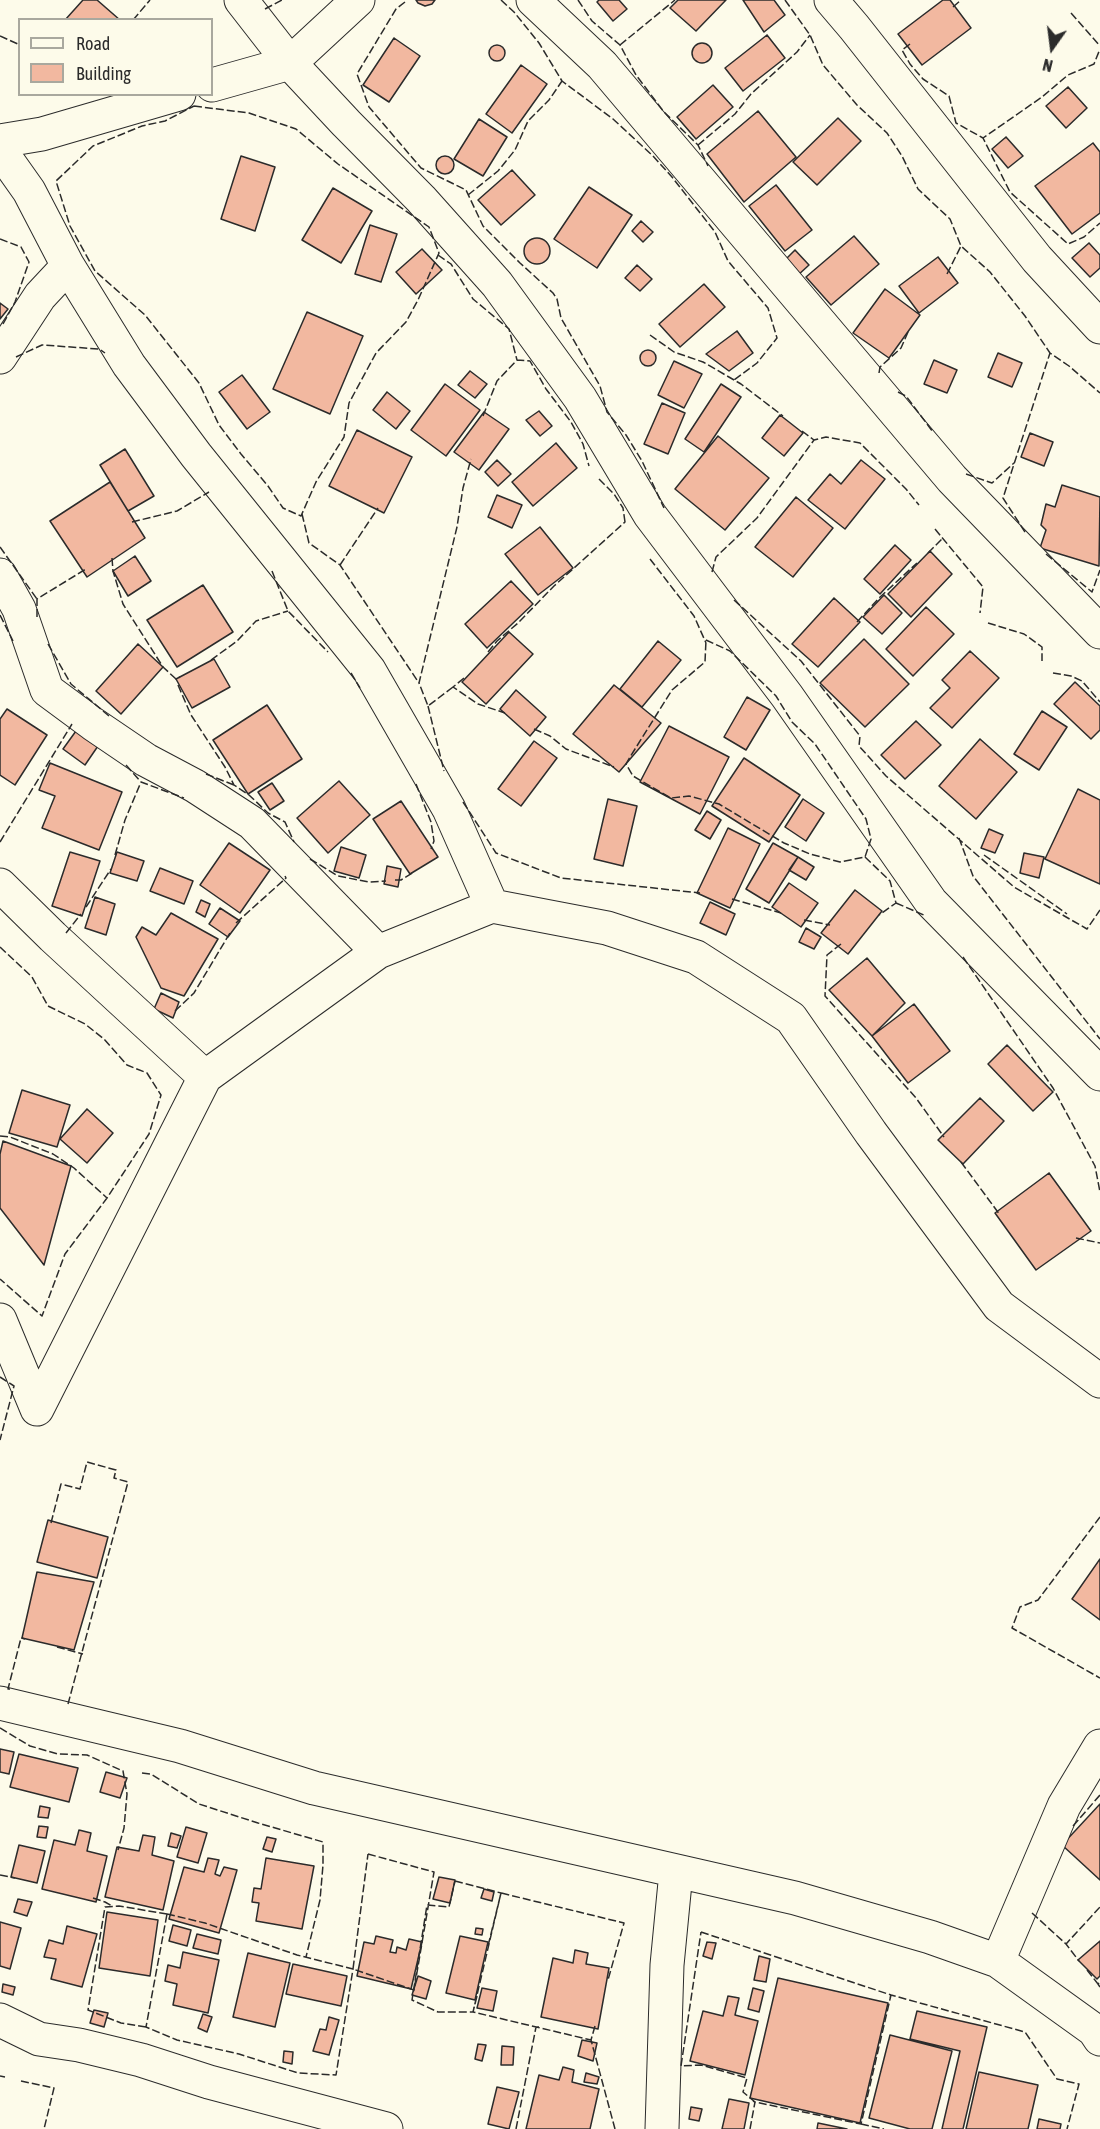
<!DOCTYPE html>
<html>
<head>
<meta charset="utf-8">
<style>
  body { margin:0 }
  #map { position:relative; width:1100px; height:2129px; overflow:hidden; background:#fdfbea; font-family:"Asap Condensed",sans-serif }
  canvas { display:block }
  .legend { position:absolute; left:18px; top:18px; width:195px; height:78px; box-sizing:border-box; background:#fdfbea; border:2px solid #a9a89e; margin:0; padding:8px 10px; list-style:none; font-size:18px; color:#2b2b2b }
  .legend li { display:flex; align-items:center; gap:12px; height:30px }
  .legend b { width:30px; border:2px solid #a9a89e }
  .north { position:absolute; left:1022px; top:18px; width:60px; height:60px; -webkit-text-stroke:4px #fdfbea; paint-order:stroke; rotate:194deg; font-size:16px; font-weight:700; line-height:24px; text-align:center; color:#2b2b2b }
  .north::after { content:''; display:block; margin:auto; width:21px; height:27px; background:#2b2b2b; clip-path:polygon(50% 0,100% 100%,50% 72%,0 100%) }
</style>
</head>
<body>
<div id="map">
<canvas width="1100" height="2129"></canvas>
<ul class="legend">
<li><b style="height:8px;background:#fdfbea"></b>Road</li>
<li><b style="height:16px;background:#f2b8a0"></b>Building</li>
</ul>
<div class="north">N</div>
</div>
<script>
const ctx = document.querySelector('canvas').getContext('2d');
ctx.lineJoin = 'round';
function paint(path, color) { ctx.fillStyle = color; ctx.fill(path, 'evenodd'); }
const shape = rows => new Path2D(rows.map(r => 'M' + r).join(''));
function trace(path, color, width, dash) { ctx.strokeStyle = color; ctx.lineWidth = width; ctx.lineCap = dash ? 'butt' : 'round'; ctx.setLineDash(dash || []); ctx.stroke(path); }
const building = shape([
  [83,0,97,0,120,20,65,20,83,0],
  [435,0,432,4,425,6,418,3,416,0,435,0],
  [599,0,619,0,627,9,613,21,597,2,599,0],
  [678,0,726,0,696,31,670,8,678,0],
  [743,0,774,0,785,15,764,32,743,0],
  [943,0,950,0,971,28,922,65,898,34,943,0],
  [767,35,785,58,743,91,725,68,767,35],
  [394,38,420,56,389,102,363,85,394,38],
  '692 53a10 10 0 1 1 20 0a10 10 0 1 1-20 0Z',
  '489 53a8 8 0 1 1 16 0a8 8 0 1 1-16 0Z',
  [521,65,547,84,512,133,486,114,521,65],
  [713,85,733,107,696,139,677,117,713,85],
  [1068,87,1087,108,1066,128,1046,106,1068,87],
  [758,111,796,157,744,202,707,154,758,111],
  [838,118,861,141,817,185,793,162,838,118],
  [479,119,507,137,483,176,454,159,479,119],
  [1006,137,1023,156,1008,168,992,149,1006,137],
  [1093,143,1100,152,1100,213,1072,234,1035,186,1093,143],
  '436 165a9 9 0 1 1 18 0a9 9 0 1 1-18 0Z',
  [241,156,275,167,255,231,221,219,241,156],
  [512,170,535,195,501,225,478,200,512,170],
  [776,185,812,230,785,251,749,206,776,185],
  [589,187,632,215,597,268,554,239,589,187],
  [333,188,372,211,341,263,302,240,333,188],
  [641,221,653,232,643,242,632,231,641,221],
  [370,225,397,234,381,282,355,274,370,225],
  [854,236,879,264,831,305,806,277,854,236],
  '524 251a13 13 0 1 1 26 0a13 13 0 1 1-26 0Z',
  [1089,243,1100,255,1100,268,1090,277,1072,258,1089,243],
  [422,249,442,270,416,294,396,272,422,249],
  [795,250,809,265,797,276,784,261,795,250],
  [938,257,958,283,919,313,899,286,938,257],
  [637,265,652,279,640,291,625,278,637,265],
  [704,284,725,307,680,347,659,324,704,284],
  [885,289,920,315,889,358,853,333,885,289],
  [0,303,8,309,0,319,0,303],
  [307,312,363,336,330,414,273,389,307,312],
  [737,331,753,353,729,371,706,354,737,331],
  '640 358a8 8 0 1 1 16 0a8 8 0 1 1-16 0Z',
  [998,353,1022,363,1012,387,988,377,998,353],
  [934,360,957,370,947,393,924,384,934,360],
  [674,361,702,374,684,408,658,395,674,361],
  [470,371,487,384,475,398,458,385,470,371],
  [242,375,270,412,247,429,219,392,242,375],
  [445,384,480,410,446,456,411,430,445,384],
  [721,384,741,397,704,452,685,439,721,384],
  [387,392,410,411,396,429,373,410,387,392],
  [662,403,685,413,668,454,644,444,662,403],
  [539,411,552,426,540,436,526,420,539,411],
  [484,412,509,429,479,470,454,452,484,412],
  [780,415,803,433,784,456,762,438,780,415],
  [357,430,412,457,384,513,329,486,357,430],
  [1030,433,1053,442,1044,466,1021,457,1030,433],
  [718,436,769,478,725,530,675,489,718,436],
  [556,443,577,468,533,506,512,482,556,443],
  [125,449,154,496,128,511,100,465,125,449],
  [497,460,511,474,498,486,485,472,497,460],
  [861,460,885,479,845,529,808,500,830,474,841,484,861,460],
  [110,482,145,538,87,577,50,521,110,482],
  [1062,485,1100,497,1099,566,1040,548,1046,530,1041,525,1046,504,1055,507,1062,485],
  [497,495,522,505,512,528,488,517,497,495],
  [796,497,833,528,793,577,755,547,796,497],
  [540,527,573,568,538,595,505,554,540,527],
  [895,545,911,560,880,594,864,579,895,545],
  [930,551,952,574,911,617,888,594,930,551],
  [135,556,151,581,128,596,113,571,135,556],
  [511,581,533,604,487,648,465,624,511,581],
  [203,585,233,632,177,667,147,620,203,585],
  [884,595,902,613,882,634,863,617,884,595],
  [834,598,860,622,818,667,792,644,834,598],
  [926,607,954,634,913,676,886,649,926,607],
  [509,632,533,654,486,704,462,682,509,632],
  [864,639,909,684,865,727,820,683,864,639],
  [658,641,681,660,642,707,620,689,658,641],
  [138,644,163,667,121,714,96,691,138,644],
  [970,651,999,678,952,728,930,708,950,688,942,680,970,651],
  [214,659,230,687,192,708,176,679,214,659],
  [1075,682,1100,706,1100,730,1091,739,1054,704,1075,682],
  [614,685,661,723,619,772,573,734,614,685],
  [516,690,546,717,530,736,500,709,516,690],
  [747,697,770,710,746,750,724,737,747,697],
  [267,705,302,759,248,794,213,740,267,705],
  [7,709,47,735,15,785,0,775,0,719,7,709],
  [1042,711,1067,727,1039,770,1014,754,1042,711],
  [916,721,941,745,905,779,881,755,916,721],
  [669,726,729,757,700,814,640,782,669,726],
  [76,731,98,746,85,765,63,749,76,731],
  [980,739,1017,772,976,819,939,786,980,739],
  [534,741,557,758,521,806,498,789,534,741],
  [744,758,800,795,769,842,712,806,744,758],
  [50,763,122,792,99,850,42,828,55,796,39,790,50,763],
  [339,781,370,815,328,853,297,818,339,781],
  [272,783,284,801,270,810,258,792,272,783],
  [1078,789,1100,800,1100,884,1045,859,1078,789],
  [608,799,637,806,623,866,594,859,608,799],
  [803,799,824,813,806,841,785,827,803,799],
  [401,801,438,857,410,874,373,819,401,801],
  [707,811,721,820,710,839,695,830,707,811],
  [728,828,760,844,730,908,697,893,728,828],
  [989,829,1003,835,995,853,981,848,989,829],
  [229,843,270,870,240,913,200,885,229,843],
  [773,843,798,857,769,903,746,889,773,843],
  [341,847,366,855,359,878,334,871,341,847],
  [70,852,100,861,82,916,52,906,70,852],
  [117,852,144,861,137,881,110,873,117,852],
  [1024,853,1044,857,1039,878,1020,873,1024,853],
  [798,857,814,867,806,880,789,870,798,857],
  [387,866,401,869,398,887,384,884,387,866],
  [160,868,193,881,184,904,150,891,160,868],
  [789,883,818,903,801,927,772,907,789,883],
  [855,890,882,911,848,954,821,933,855,890],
  [95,897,115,904,106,935,85,928,95,897],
  [201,900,210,904,205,917,196,912,201,900],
  [710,902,735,914,726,935,700,923,710,902],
  [220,908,240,921,228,937,209,924,220,908],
  [171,913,218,939,184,996,161,988,136,937,142,927,156,935,171,913],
  [806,928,821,937,814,949,799,942,806,928],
  [867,958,905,1003,872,1036,829,990,867,958],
  [161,993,179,1002,173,1018,154,1009,161,993],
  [914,1004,950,1051,908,1083,872,1036,914,1004],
  [1007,1045,1053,1092,1033,1111,988,1064,1007,1045],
  [22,1090,70,1105,57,1147,9,1133,22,1090],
  [980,1098,1004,1121,963,1164,938,1140,980,1098],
  [87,1109,113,1133,87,1163,60,1139,87,1109],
  [3,1141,71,1166,44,1265,0,1208,0,1154,3,1141],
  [1049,1173,1091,1231,1036,1270,995,1213,1049,1173],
  [48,1520,108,1537,97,1578,37,1562,48,1520],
  [1100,1559,1100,1620,1072,1599,1100,1559],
  [37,1572,94,1582,74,1650,22,1638,37,1572],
  [0,1749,14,1752,9,1774,0,1772,0,1749],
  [19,1754,78,1768,69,1802,10,1787,19,1754],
  [106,1772,127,1778,120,1798,100,1792,106,1772],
  [1100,1804,1100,1880,1062,1845,1100,1804],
  [40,1806,50,1808,48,1818,38,1817,40,1806],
  [39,1826,48,1827,46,1838,37,1837,39,1826],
  [186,1827,207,1833,198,1863,177,1857,186,1827],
  [79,1830,91,1833,87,1851,107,1856,96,1902,42,1889,54,1840,75,1845,79,1830],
  [171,1833,181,1836,177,1848,168,1846,171,1833],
  [143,1835,155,1837,152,1855,174,1861,163,1910,105,1897,117,1847,139,1851,143,1835],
  [267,1837,276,1839,272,1852,263,1849,267,1837],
  [19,1845,45,1851,37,1883,11,1877,19,1845],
  [208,1858,219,1860,215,1874,220,1876,224,1867,237,1870,219,1933,169,1919,184,1867,204,1872,208,1858],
  [266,1858,314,1866,302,1929,256,1921,259,1903,252,1902,254,1888,261,1889,266,1858],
  [439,1877,455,1880,450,1903,433,1899,439,1877],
  [484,1889,494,1892,492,1901,481,1898,484,1889],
  [18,1899,32,1902,27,1916,14,1912,18,1899],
  [107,1912,158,1920,150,1976,99,1968,107,1912],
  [0,1922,21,1928,10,1969,0,1966,0,1922],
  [173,1925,191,1930,187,1946,169,1941,173,1925],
  [67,1926,97,1934,82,1987,51,1979,56,1959,44,1957,49,1940,63,1944,67,1926],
  [476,1928,483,1929,482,1935,475,1934,476,1928],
  [197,1934,221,1940,218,1954,193,1948,197,1934],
  [376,1936,393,1940,390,1952,396,1953,397,1947,406,1950,409,1939,422,1942,411,1989,357,1976,364,1942,374,1944,376,1936],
  [460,1936,488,1942,475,2000,446,1993,460,1936],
  [1100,1941,1100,1976,1097,1979,1078,1960,1100,1941],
  [707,1942,716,1943,712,1959,703,1956,707,1942],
  [575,1950,588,1953,586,1964,609,1968,598,2029,541,2017,553,1958,573,1963,575,1950],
  [183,1952,219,1960,208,2013,173,2005,177,1984,165,1981,168,1965,180,1968,183,1952],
  [248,1953,290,1963,275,2027,233,2017,248,1953],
  [759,1956,770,1959,766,1982,754,1980,759,1956],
  [293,1964,347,1976,341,2006,286,1994,293,1964],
  [418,1976,431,1981,426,1999,412,1995,418,1976],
  [778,1978,888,2003,860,2123,750,2098,778,1978],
  [3,1984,15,1987,13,1995,2,1992,3,1984],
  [482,1988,497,1991,493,2011,477,2008,482,1988],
  [753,1988,764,1991,759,2012,748,2009,753,1988],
  [728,1996,739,1998,735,2015,758,2021,745,2075,690,2061,703,2011,723,2016,728,1996],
  [94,2010,108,2013,104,2027,90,2023,94,2010],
  [917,2011,987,2027,963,2129,942,2129,960,2051,910,2039,917,2011],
  [203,2014,212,2017,207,2032,198,2028,203,2014],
  [329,2017,339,2020,329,2055,313,2051,320,2029,326,2030,329,2017],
  [890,2035,952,2051,932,2129,910,2129,869,2118,890,2035],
  [582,2040,597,2043,593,2061,578,2056,582,2040],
  [478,2044,486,2045,482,2061,475,2059,478,2044],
  [502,2046,514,2047,513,2065,501,2065,502,2046],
  [284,2051,293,2052,292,2064,283,2062,284,2051],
  [563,2067,574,2070,572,2082,599,2089,590,2129,526,2129,539,2075,559,2080,563,2067],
  [979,2072,1038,2085,1028,2129,966,2129,979,2072],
  [586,2073,599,2077,597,2084,584,2082,586,2073],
  [497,2087,519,2092,509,2129,488,2124,497,2087],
  [729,2099,749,2103,744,2129,722,2129,729,2099],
  [691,2107,702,2109,699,2121,689,2119,691,2107],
  [1039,2119,1061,2124,1060,2129,1037,2129,1039,2119],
  [818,2123,847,2129,817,2129,818,2123]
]);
paint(building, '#f2b8a0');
trace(building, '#2b2b2b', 1.5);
const street = shape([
  [241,0,290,63,346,123,421,199,497,284,580,398,650,515,787,696,931,902,1100,1074],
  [533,0,602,65,952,479,1100,632],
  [831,0,854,27,1037,259,1100,327],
  [212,85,290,63,358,0],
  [0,141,42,134,179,94],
  [0,150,29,191,68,266,40,296,0,357],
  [68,266,129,365,196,455,369,670,449,809,492,906],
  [0,575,19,609,47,690,93,724,146,760,195,786,252,823,378,952],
  [0,885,53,937,205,1077],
  [0,1320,37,1409],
  [37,1409,205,1077,378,952,492,906,607,928,696,957,791,1018,871,1133,999,1306,1100,1381],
  [0,1703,180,1746,314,1788,795,1898,930,1937,998,1961],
  [1100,1746,1064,1806,998,1961,1094,2030,1100,2039],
  [0,2020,39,2039,79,2045,141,2060,209,2082,386,2129],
  [662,2129,667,1965,676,1872]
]);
trace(street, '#2b2b2b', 35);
trace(street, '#fdfbea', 33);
trace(shape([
  [501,0,514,12,539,43,562,81,613,119,653,156,672,177,715,232,728,261,768,308,777,338,757,363,734,380],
  [578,0,592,21,620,45,636,75,664,112,698,145,708,166],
  [785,0,810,35,823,65,857,105,887,133,902,156,918,189,950,219,961,246],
  [405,2,396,9,357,74,369,107,421,168,466,190,483,226,520,263,553,293,557,299,561,318,600,386,607,412,626,435,642,461,664,508],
  [953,7,961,0],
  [265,9,282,0],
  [1071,13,1100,46],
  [133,20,150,0],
  [0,36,20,45],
  [910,44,902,50,910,64,923,79,949,96,956,123,983,138,1042,97,1068,75,1094,64,1100,49],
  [620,45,675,0],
  [194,106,249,113,296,129,338,164,429,227,439,253,418,300,406,322,376,353,349,403,344,437,316,482,301,516,283,508,268,486,241,454,219,425,199,383,145,315,95,271,70,226,56,181,93,146,142,126,165,121,194,106],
  [986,136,983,138,1010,192,1068,244,1084,237,1100,223],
  [698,145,735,114,751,94,797,52,810,35],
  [468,195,498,171,515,150,528,121,549,100,562,81],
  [0,239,21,247,29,262,15,302,3,324],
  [438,255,451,264,473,299,509,329,517,360],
  [947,274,961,246,990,272,1025,316,1050,353],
  [650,335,674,352,703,362,741,384,783,416],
  [16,357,42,345,99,349,105,353],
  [879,373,880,367,901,348,908,332],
  [898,392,906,396,933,432],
  [483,416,497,381,517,360,530,361,546,389,571,422,583,444,589,466],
  [802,431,814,440],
  [966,474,992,483,1014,463],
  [599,479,614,494,623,508,625,522,623,524],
  [302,514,309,543,340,565,419,683],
  [132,522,177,511,209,492],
  [935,529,983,587,980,613],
  [1025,532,1003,498,1050,353,1069,366,1100,393],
  [0,547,37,599],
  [928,553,943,538],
  [1046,554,1092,592,1100,570],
  [112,558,113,571,123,604,163,667,176,679,180,677],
  [650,559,694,616,706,643],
  [340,565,378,508],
  [272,571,288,611,328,652],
  [712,572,716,557,757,518,814,440,826,437,860,443,906,489,919,505],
  [734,600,801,661,860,736,859,746,886,776,1014,887,1087,929,1100,910],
  [0,615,13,641],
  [37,617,37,599,86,569],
  [857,622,879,598,917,563],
  [988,623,1024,634,1042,647,1042,661],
  [706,640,730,651,776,696,792,722,815,744,866,819,871,839,865,857,840,862,810,854,784,843,719,804,689,796,671,798,633,776,626,764,630,757,672,690,705,662,706,640],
  [48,644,71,684,109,716],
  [488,652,497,641,518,623,554,586,625,522],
  [211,660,237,641,256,621,288,611],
  [351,673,360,688],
  [1053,673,1071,676,1082,681,1100,702],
  [464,678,453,687,478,704,505,713],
  [178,685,191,715,225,767,234,785,249,795,268,813,285,822,294,842],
  [453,687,428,706,419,683,457,527,463,488,471,459],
  [428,706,444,771],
  [534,729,550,736,566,749,614,767],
  [126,765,141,782,184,798],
  [206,774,234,785],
  [416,784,431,822,434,841,431,849],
  [463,802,496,853,561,878,700,893],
  [959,838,973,876,1100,1039],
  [0,842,72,724],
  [115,855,125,820,141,782],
  [984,855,1067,914],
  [865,857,890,881,896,903,879,915],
  [310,859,338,876,369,882,386,881],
  [395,880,401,880,414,872],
  [732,899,781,913],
  [896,903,926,916],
  [86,907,111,869],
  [804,920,830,925],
  [236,923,286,878,285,876],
  [66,933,81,914],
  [841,944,827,955,825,996,916,1098,944,1137],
  [0,947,32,977,48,1006,85,1024,104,1039,127,1065,147,1073,161,1095,149,1134,107,1198,65,1254,42,1316,0,1279],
  [963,957,1053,1088,1095,1166,1100,1192],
  [175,1011,194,993,230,933],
  [0,1136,10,1137,53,1154,74,1168,107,1198],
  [961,1162,1000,1215],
  [1076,1238,1100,1243],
  [0,1377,14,1386,0,1440],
  [1100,1517,1038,1600,1020,1607,1012,1628,1100,1678],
  [51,1523,61,1484,80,1489,87,1462,116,1470,114,1478,128,1482,68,1704],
  [57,1647,83,1654],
  [10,1689,8,1689,21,1638,25,1639],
  [0,1728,30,1746,58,1754,87,1755,123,1771,127,1794,124,1828,118,1850],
  [142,1773,151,1774,199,1804,258,1823,323,1842,323,1865,320,1900,306,1957],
  [1073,1826,1100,1795],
  [368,1854,434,1872,414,1990,353,1969,368,1854],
  [0,1875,15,1878],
  [455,1881,501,1893,473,2012,438,2012,412,2000,427,1905,449,1907,455,1881],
  [93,1898,105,1902,112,1906],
  [1032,1913,1066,1944,1100,1907],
  [167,1914,205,1923,297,1955,353,1969,336,2075,298,2073,239,2054,177,2040,146,2027,167,1914],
  [701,1932,891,1995,861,2124,755,2102,743,2092,747,2078,701,2065,681,2066,701,1932],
  [1068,1942,1066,1944,1079,1961],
  [488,1946,501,1893,624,1923,608,1980],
  [1087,1970,1098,1984,1100,1982,1098,1984,1100,1987],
  [477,1996,473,2012,591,2040],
  [890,1998,891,1995,1025,2032,1057,2079,1079,2084,1067,2129],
  [595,2026,591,2040,615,2129],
  [146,2027,121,2023,88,2010,105,1907,119,1906,167,1914],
  [0,2076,5,2077],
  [21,2081,54,2088,44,2129],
  [861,2124,884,2129],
  [516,2129,536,2027,539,2027],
  [750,2129,755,2102,753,2101]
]), '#2b2b2b', 1.5, [8, 3]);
</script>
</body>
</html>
